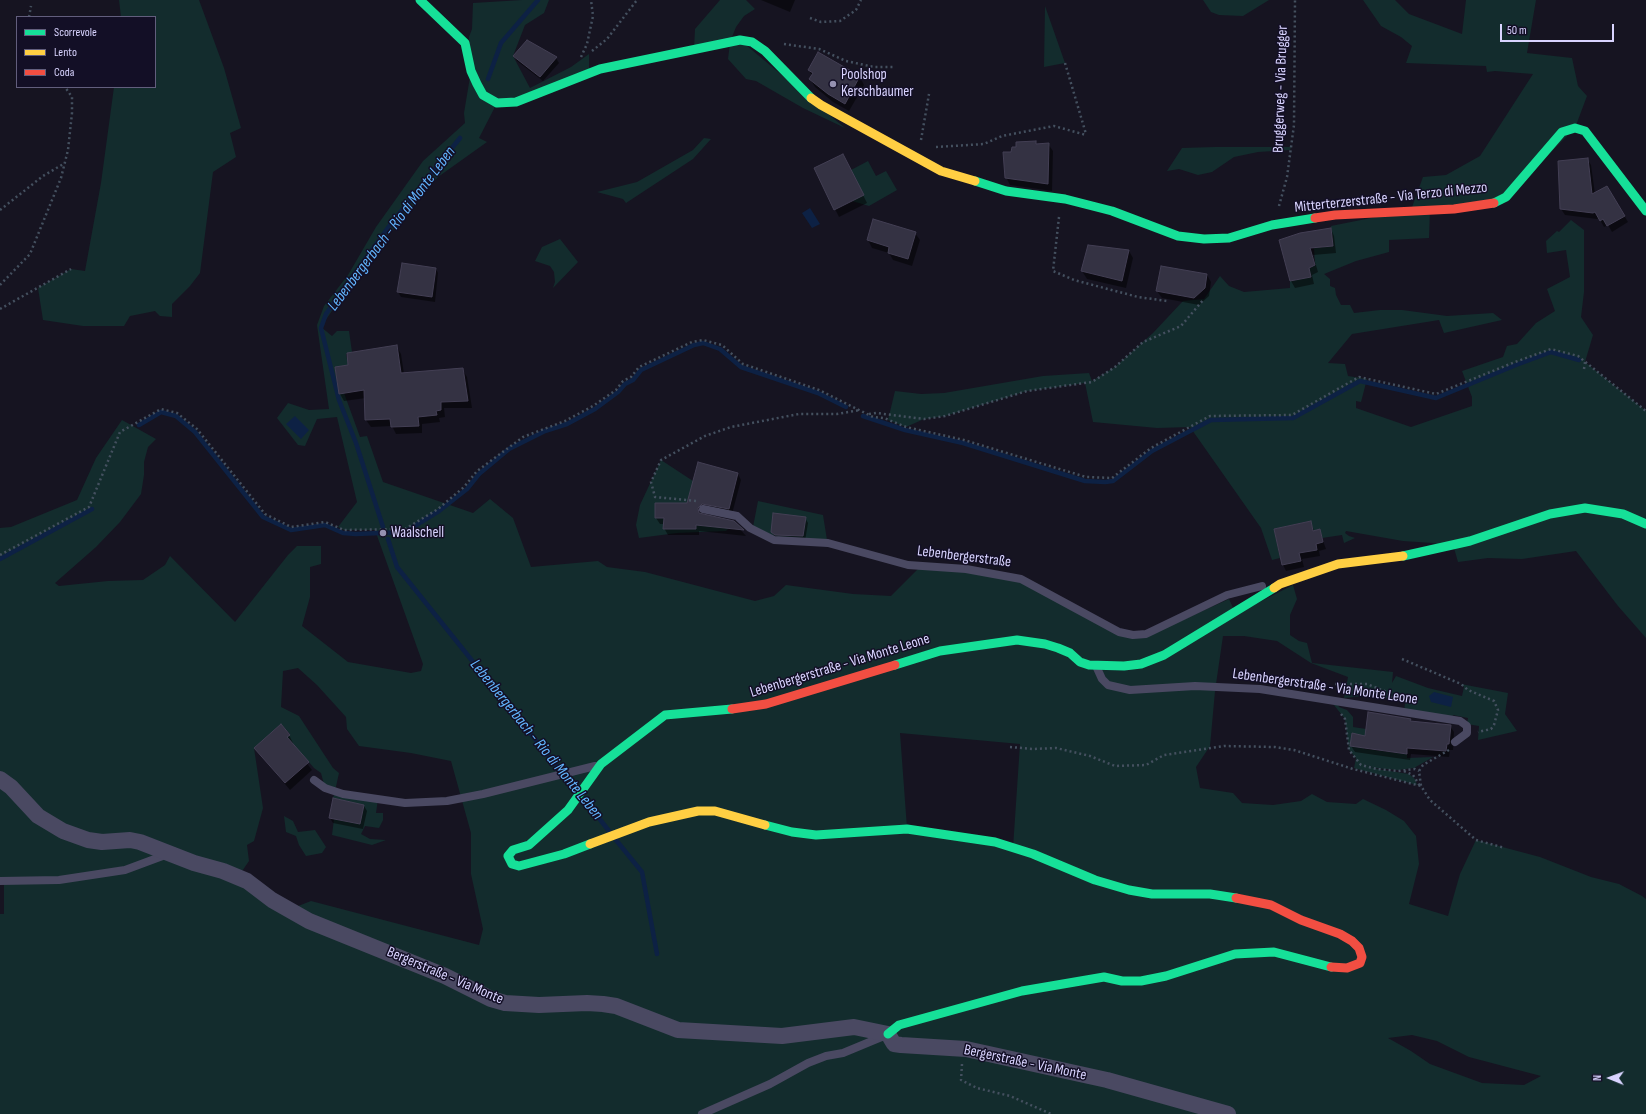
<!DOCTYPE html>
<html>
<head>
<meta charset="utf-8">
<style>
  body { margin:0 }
  #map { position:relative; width:1646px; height:1114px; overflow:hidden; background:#161421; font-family:"Sofia Sans Condensed",sans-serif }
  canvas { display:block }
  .legend { position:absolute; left:16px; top:16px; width:140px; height:72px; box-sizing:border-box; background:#130f26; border:1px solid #625e7d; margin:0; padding:5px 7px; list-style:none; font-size:12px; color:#d9d4ff }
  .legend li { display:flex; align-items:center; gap:8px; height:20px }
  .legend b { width:20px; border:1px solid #625e7d }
  .north { position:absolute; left:1590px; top:1058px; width:40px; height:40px; -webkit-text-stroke:3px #130f26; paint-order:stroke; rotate:271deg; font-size:11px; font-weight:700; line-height:16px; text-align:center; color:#d9d4ff }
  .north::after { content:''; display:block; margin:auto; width:14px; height:18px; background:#d9d4ff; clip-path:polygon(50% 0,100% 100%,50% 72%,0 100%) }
  .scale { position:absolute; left:1500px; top:24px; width:114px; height:18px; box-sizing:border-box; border:2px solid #d9d4ff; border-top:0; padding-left:5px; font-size:12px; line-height:14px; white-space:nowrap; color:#d9d4ff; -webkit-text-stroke:3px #130f26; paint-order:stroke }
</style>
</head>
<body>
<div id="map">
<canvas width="1646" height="1114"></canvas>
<ul class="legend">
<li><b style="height:5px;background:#16e098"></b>Scorrevole</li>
<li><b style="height:5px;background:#ffcf43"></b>Lento</li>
<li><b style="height:5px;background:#f24e42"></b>Coda</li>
</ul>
<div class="north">N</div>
<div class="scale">50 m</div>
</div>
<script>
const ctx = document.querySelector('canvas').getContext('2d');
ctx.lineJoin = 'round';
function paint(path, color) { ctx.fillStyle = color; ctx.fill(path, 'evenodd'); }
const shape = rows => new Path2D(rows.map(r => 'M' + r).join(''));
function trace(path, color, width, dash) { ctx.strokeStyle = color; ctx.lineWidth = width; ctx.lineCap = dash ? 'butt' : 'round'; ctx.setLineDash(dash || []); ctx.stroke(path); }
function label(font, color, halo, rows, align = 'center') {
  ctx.font = font + ' "Sofia Sans Condensed",sans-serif'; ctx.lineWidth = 3; ctx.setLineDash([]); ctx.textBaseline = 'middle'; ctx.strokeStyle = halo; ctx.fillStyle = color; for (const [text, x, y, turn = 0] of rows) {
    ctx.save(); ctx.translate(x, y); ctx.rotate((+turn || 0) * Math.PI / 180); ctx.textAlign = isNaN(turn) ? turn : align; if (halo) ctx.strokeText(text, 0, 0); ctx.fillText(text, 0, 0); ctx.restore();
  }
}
paint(shape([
  [119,0,199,0,224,68,241,128,230,133,236,157,213,172,200,273,190,286,172,304,172,317,160,316,155,311,130,316,124,326,83,326,43,320,38,288,71,269,85,271,101,183,114,87,155,87,155,17,121,17],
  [522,0,549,0,544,13,525,25,513,56,530,88,571,67,589,54,589,73,497,103,479,138,487,142,438,177,395,228,375,247,321,327,332,336,337,331,349,331,352,352,346,354,348,365,335,367,339,394,344,393,360,437,367,436,383,482,473,513,490,499,513,518,531,567,598,561,607,567,645,572,755,601,774,596,786,585,853,594,891,596,919,568,969,572,1014,578,1098,623,1147,636,1229,599,1236,614,1293,585,1297,599,1290,615,1290,635,1299,641,1307,643,1312,663,1393,672,1392,683,1396,676,1428,688,1462,696,1464,687,1461,684,1508,693,1505,714,1517,731,1478,740,1479,726,1467,724,1468,718,1453,715,1452,720,1404,712,1405,703,1373,695,1344,698,1348,677,1311,663,1277,641,1244,636,1223,636,1215,691,1210,746,1196,767,1200,788,1233,793,1242,803,1273,805,1301,801,1312,794,1327,802,1356,804,1363,799,1386,810,1404,821,1416,836,1419,864,1409,904,1448,916,1460,874,1476,840,1540,857,1591,877,1619,884,1642,896,1646,899,1646,1114,0,1114,0,914,4,914,4,881,0,881,0,528,11,527,77,500,96,458,122,420,156,439,148,447,144,462,144,475,141,494,120,522,96,547,55,583,59,586,108,581,143,580,165,565,170,556,235,622,288,555,297,546,321,546,321,564,310,567,310,597,302,626,348,662,411,673,421,671,423,664,375,530,344,530,338,527,357,502,337,417,317,419,305,446,298,445,277,418,288,403,309,410,329,409,317,325,324,306,348,275,376,227,423,161,465,123,464,113,471,71,469,37,472,29,473,3],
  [298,668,317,685,346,717,347,729,359,746,411,753,451,761,471,833,471,874,483,929,479,945,311,901,288,910,238,877,249,861,247,845,254,841,263,808,254,748,281,724,290,734,287,737,314,768,321,773,325,788,335,791,333,798,364,805,360,824,334,819,332,835,372,845,386,840,370,839,361,834,365,826,379,828,383,820,383,813,376,813,378,799,335,791,339,773,333,768,299,716,281,707,283,671],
  [900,733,1020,744,1013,848,907,828],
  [1412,1035,1437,1041,1469,1057,1541,1076,1524,1085,1482,1083,1430,1064,1411,1051,1388,1038],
  [720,0,746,0,755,9,744,16,736,27,730,42,740,40,845,128,803,108,756,81,746,79,728,59,730,43,694,49,695,29],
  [1203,0,1269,0,1243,16,1219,15,1211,12],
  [1363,0,1395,0,1409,14,1462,34,1466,0,1536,0,1527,53,1572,58,1578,86,1587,96,1575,128,1506,197,1430,209,1429,238,1389,240,1389,252,1356,261,1324,274,1330,279,1330,286,1335,288,1336,295,1341,305,1350,305,1354,313,1380,310,1402,310,1447,316,1493,313,1502,320,1444,333,1439,320,1352,334,1328,363,1345,364,1348,376,1367,379,1361,402,1356,401,1356,408,1411,427,1472,406,1472,397,1462,371,1503,357,1507,346,1517,344,1536,323,1555,311,1547,289,1570,277,1566,250,1547,253,1546,241,1557,231,1559,232,1571,220,1584,230,1584,292,1581,317,1593,335,1585,362,1646,411,1646,638,1618,606,1576,551,1522,559,1488,558,1458,562,1454,548,1433,543,1403,541,1346,531,1345,533,1349,536,1355,538,1344,543,1342,535,1322,538,1320,529,1313,531,1310,521,1274,529,1280,558,1272,560,1261,528,1190,427,1157,428,1093,422,1085,383,1027,391,945,416,924,419,906,427,888,420,895,391,921,394,944,393,1043,376,1089,373,1092,381,1115,367,1153,333,1183,301,1204,299,1220,276,1229,286,1244,292,1290,288,1290,281,1311,277,1309,269,1315,265,1314,248,1333,246,1331,226,1411,210,1423,177,1446,175,1480,156,1533,74,1495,71,1487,72,1486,66,1406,63,1412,46,1401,37,1381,26],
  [1045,6,1065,63,1044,67],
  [704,138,711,139,693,159,626,203,623,199,597,192,637,182,693,150],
  [1215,147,1291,147,1290,150,1258,152,1234,157,1212,172,1198,175,1179,169,1167,171,1182,148],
  [868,161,876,176,886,171,897,190,869,206,852,201,863,195,851,170],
  [560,239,578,262,553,288,555,282,554,272,550,266,535,261,542,247],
  [661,460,693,481,696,503,655,503,655,518,664,518,664,528,696,529,696,525,729,528,726,531,677,533,639,538,636,525,640,505],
  [758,501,823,515,827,540,782,539,753,527],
  [1330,700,1336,701,1339,707,1347,710,1353,717,1353,727,1366,729,1364,749,1407,754,1407,758,1433,757,1414,768,1398,770,1375,768,1360,763,1377,769,1409,774,1415,779,1417,785,1354,768,1356,758,1349,750,1345,719],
  [284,816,293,821,298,832,315,830,326,847,322,853,306,856,299,845,296,836,286,832]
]), '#132c2d');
paint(shape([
  [810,208,820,224,812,228,802,213],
  [295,416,309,430,301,439,286,424],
  [1434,692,1453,697,1451,707,1431,702,1429,696]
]), '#0d2144');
paint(shape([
  [761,0,795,0,790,12],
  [527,41,556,58,559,63,543,81,517,61,514,56],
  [818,54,860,77,864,85,849,111,833,102,815,87,810,79,812,76,809,70],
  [1035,142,1037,145,1048,144,1053,151,1052,191,1010,185,1006,177,1012,153,1017,148],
  [1587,159,1591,165,1595,194,1607,187,1628,222,1612,232,1608,225,1604,227,1599,218,1597,219,1565,215,1561,209],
  [847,163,867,203,839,217,835,209],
  [873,220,915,233,920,240,912,266,893,260,889,253,872,248,868,240],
  [1331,229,1334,236,1336,253,1313,255,1318,272,1312,275,1314,284,1295,288,1291,281,1280,241],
  [1121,249,1129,251,1133,258,1126,288,1087,279,1082,271],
  [436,269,438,273,435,302,401,297,398,292],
  [1207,275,1211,282,1209,296,1199,305,1162,298,1157,291],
  [397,347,401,354,404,374,462,369,467,377,472,408,444,408,445,417,439,418,440,422,422,424,422,433,396,434,392,426,371,427,366,420,366,398,344,401,340,394,350,366],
  [699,463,738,474,741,480,732,514,702,512,701,515,734,522,746,536,699,531,699,535,668,535,664,528,665,524,660,524,656,518,688,504],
  [805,518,808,523,805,541,775,537,772,532],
  [1310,522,1315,532,1319,530,1326,549,1319,551,1320,556,1302,559,1304,567,1286,571,1283,565,1275,529],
  [1410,720,1412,722,1450,726,1454,732,1453,750,1450,750,1449,757,1411,754,1410,760,1355,752,1351,746,1366,737],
  [289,735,293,743,292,744,312,770,290,790,255,748],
  [364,806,367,811,363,829,333,823,330,818]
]), '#0007');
trace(shape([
  [488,79,501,43,538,0],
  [863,416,905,430,963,443,1085,481,1105,482,1113,481,1152,451,1211,420,1293,418,1360,381,1436,398,1516,365,1551,352,1579,360],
  [139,425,161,412,176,416,195,432,263,517,291,530,325,525,343,533,356,534,405,532,439,511,467,489,479,474,509,449,545,431,567,424,595,409,618,392,625,384,633,380,641,370,694,345,703,343,720,349,741,367,818,393,846,407],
  [383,527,356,443,339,400,321,328,326,314,339,295,390,225,460,138],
  [388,539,397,567,575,789],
  [0,559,92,509],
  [584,799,609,831],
  [616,840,642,872,657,954]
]), '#0d2144', 4.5);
const building = shape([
  [527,40,557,57,540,77,513,56,527,40],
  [818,52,860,76,845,104,828,94,809,79,813,73,808,70,818,52],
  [1036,141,1036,144,1049,143,1048,184,1005,178,1003,152,1011,152,1012,147,1016,147,1016,142,1036,141],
  [843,154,864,195,834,210,814,168,843,154],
  [1588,158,1592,194,1607,186,1625,216,1607,226,1603,219,1600,221,1595,212,1593,213,1560,209,1558,161,1588,158],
  [873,219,916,232,908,259,888,253,889,247,867,240,873,219],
  [1331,228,1333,246,1310,248,1315,265,1309,268,1311,277,1290,281,1279,240,1300,233,1331,228],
  [1088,245,1129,250,1122,281,1081,271,1088,245],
  [402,263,436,268,432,297,397,292,402,263],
  [1161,266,1207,274,1205,288,1194,298,1156,291,1161,266],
  [397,345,401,373,463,368,468,401,441,402,441,410,436,411,437,415,418,417,419,426,391,427,390,419,365,420,364,390,339,394,335,367,348,365,347,353,397,345],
  [698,462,738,473,729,509,702,504,698,508,699,513,734,521,744,530,696,525,696,529,663,529,664,518,655,518,655,503,687,503,698,462],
  [773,513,806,517,803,536,775,535,771,532,773,513],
  [1311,521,1313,531,1320,529,1323,542,1316,544,1317,550,1299,553,1301,561,1282,565,1274,529,1311,521],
  [1368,712,1411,719,1410,721,1451,725,1449,744,1447,744,1446,751,1407,748,1407,754,1350,746,1352,733,1365,736,1368,712],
  [281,724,290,735,287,737,309,762,285,783,254,748,281,724],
  [333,798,364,805,360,824,329,818,333,798]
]);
paint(building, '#343243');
trace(building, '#433f54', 1);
trace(shape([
  [29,17,31,6],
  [810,18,821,22,840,21,856,10,861,0],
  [784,44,819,49,846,61,874,67,895,67],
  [592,51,607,39,637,0],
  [581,57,587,44,593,16,591,0],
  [1065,63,1086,134],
  [921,140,929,94],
  [936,147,984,144,1002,136,1054,126,1086,135],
  [1279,206,1287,177,1294,125,1295,0],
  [0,210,43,176,65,163],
  [1059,217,1053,271,1074,280,1138,297,1167,301],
  [0,285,30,254,61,178,68,150,72,113,72,97,65,87],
  [0,309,71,269],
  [1584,369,1585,362],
  [869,414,876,413,924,419,945,416,1027,391,1092,382,1115,367,1143,342,1181,326,1204,299],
  [696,501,655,497,651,482,661,460,705,436,731,427,799,414,837,414,860,410],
  [0,555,89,507,120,432,161,409,177,413,197,429,265,514,291,527,325,522,344,530,405,529,438,509,464,487,477,471,523,437,565,421,593,406,616,390,623,381,631,377,639,367,692,342,703,340,722,345,743,364,819,390,873,417,884,418,906,427,964,440,1086,477,1112,478,1151,448,1210,416,1292,415,1359,377,1436,394,1515,362,1551,349,1578,356,1646,411],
  [1402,659,1461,684,1468,690,1494,701,1498,710,1494,725,1491,729,1478,732],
  [1335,684,1367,684,1387,692,1393,699],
  [1341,714,1345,719,1349,750,1361,765,1377,769,1398,771,1415,769,1419,771],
  [1010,747,1033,749,1056,748,1090,756,1115,766,1146,765,1164,755,1224,746,1275,747,1294,750,1353,769,1421,786],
  [1449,750,1423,765,1419,771,1421,786,1430,800,1476,840,1505,848],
  [1404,771,1413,775,1420,786],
  [962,1064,961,1080,977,1088,1010,1096,1051,1114]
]), '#44505f', 2.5, [2, 3]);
trace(shape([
  [703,509,737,516,750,528,774,540,828,543,908,565,966,569,1021,579,1119,632,1133,635,1146,634,1227,595,1262,586],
  [1097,668,1102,679,1108,685,1130,690,1195,686,1260,689,1460,721,1467,726,1467,733,1455,742],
  [314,780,325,788,343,794,405,803,447,801,483,794,595,766],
  [0,881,59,880,125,870,168,854],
  [702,1114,770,1084,808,1063,826,1056,843,1053,884,1036]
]), '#4a4962', 8);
trace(shape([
  [0,779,11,787,38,816,63,831,88,840,102,842,130,840,140,842,194,863,223,871,247,881,272,900,309,921,445,976,491,999,505,1003,539,1005,587,1003,603,1004,616,1006,678,1030,782,1036,854,1027,888,1034,894,1044,901,1045,966,1049,1107,1080,1228,1114]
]), '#4a4962', 16);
trace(shape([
  [420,0,465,43,471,71,477,84,483,95,497,103,516,102,600,69,740,40,752,42,765,51,811,98],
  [975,181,1006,191,1065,199,1112,211,1178,236,1204,239,1229,238,1272,225,1315,218],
  [1494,203,1506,197,1562,132,1575,128,1585,131,1646,211],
  [1403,556,1470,541,1550,514,1585,508,1623,514,1646,524],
  [895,665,940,651,1017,640,1045,644,1058,648,1070,653,1080,662,1089,665,1124,666,1141,664,1164,655,1274,588],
  [765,825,792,832,816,835,907,829,995,842,1033,854,1095,880,1129,890,1152,894,1210,894,1236,898],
  [590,844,564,854,519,866,512,864,508,856,513,850,529,845,568,810,601,764,665,715,732,709],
  [888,1034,899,1025,1022,991,1104,977,1122,981,1141,981,1166,976,1235,954,1274,952,1331,967]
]), '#16e098', 9);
trace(shape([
  [811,98,821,105,941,171,975,181],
  [1274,588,1280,584,1338,564,1403,556],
  [590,844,649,822,698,811,715,811,765,825]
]), '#ffcf43', 9);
trace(shape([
  [1315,218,1335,215,1454,209,1494,203],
  [732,709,766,704,895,665],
  [1236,898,1271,905,1301,920,1340,934,1352,941,1359,948,1362,957,1360,963,1347,968,1331,967]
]), '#f24e42', 9);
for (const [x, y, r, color] of [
  [833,84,4,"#9591b1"],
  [383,533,4,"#9591b1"]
]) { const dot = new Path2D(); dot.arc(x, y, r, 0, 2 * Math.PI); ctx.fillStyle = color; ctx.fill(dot); trace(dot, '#130f26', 1.5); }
label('15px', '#d9d4ff', '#130f26', [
  ["Poolshop",841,75],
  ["Kerschbaumer",841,92],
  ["Waalschell",391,533]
], 'left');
label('15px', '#d9d4ff', '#130f26', [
  ["Bruggerweg - Via Brugger",1281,89,-88],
  ["Mitterterzerstraße - Via Terzo di Mezzo",1391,198,-6],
  ["Lebenbergerstraße",964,557,7],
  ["Lebenbergerstraße - Via Monte Leone",840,666,-17],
  ["Lebenbergerstraße - Via Monte Leone",1325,687,8],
  ["Bergerstraße - Via Monte",445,976,23],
  ["Bergerstraße - Via Monte",1025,1063,12]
]);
label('italic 16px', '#62b6ff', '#130f26', [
  ["Lebenbergerbach - Rio di Monte Leben",392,229,-53],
  ["Lebenbergerbach - Rio di Monte Leben",536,740,51]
]);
</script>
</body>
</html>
